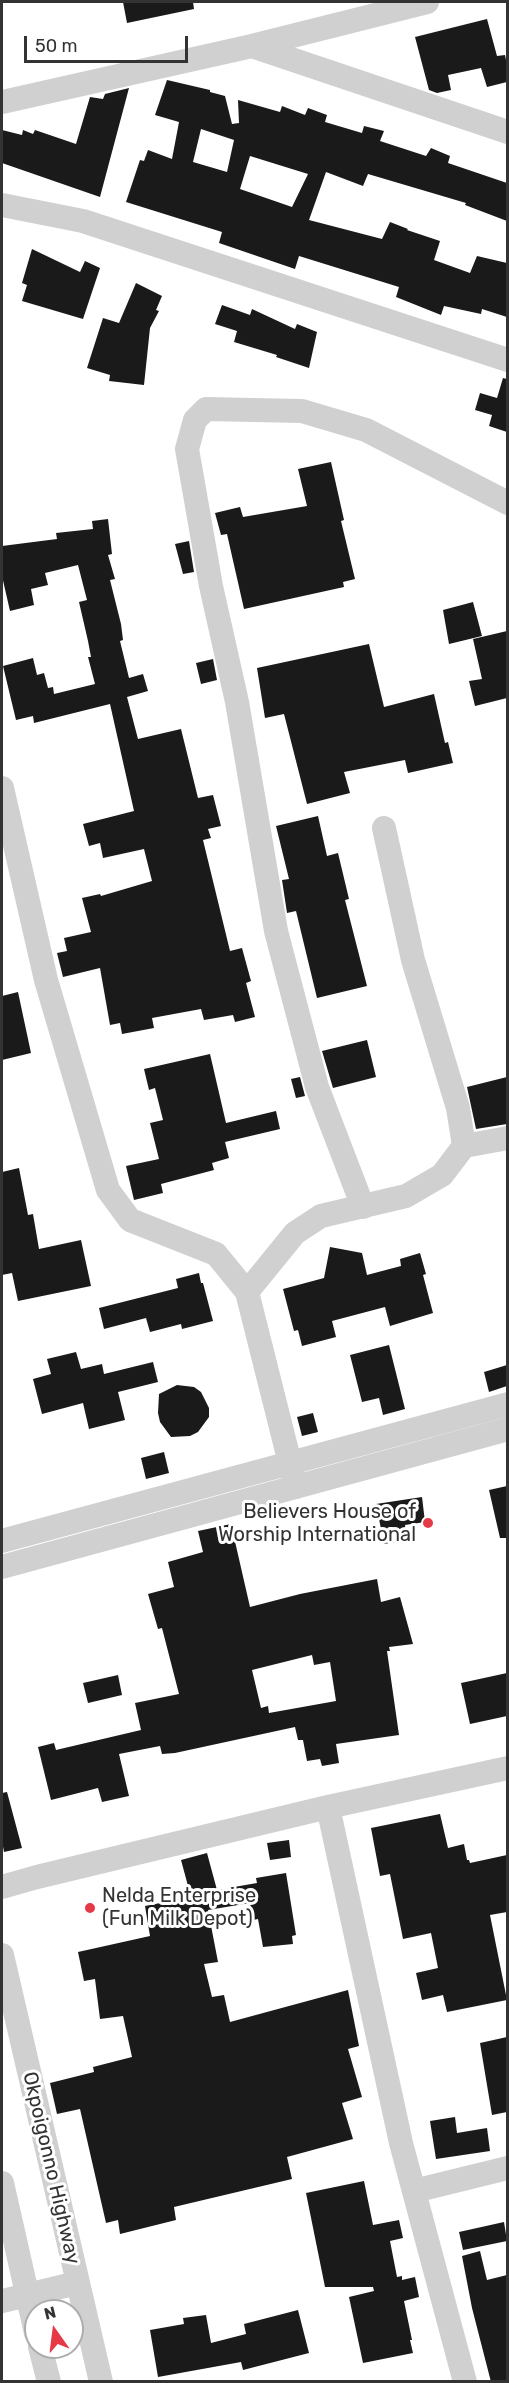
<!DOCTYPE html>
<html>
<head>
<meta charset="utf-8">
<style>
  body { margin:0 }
  #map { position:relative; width:509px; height:2383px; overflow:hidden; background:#fff; font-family:Rubik,sans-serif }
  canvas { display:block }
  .frame { position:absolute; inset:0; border:3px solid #333; pointer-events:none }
  .north { position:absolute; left:24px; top:2299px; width:60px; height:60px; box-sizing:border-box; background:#fff; border:2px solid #adadad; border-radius:50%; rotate:346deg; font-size:16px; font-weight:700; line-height:24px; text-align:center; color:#333 }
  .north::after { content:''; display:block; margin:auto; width:21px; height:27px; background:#e63946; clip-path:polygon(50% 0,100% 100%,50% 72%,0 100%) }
  .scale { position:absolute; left:24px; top:36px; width:164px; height:27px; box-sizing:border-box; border:3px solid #333; border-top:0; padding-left:8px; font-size:18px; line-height:21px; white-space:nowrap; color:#333; -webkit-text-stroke:4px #fff; paint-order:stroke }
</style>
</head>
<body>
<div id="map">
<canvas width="509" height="2383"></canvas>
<div class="frame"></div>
<div class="north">N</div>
<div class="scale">50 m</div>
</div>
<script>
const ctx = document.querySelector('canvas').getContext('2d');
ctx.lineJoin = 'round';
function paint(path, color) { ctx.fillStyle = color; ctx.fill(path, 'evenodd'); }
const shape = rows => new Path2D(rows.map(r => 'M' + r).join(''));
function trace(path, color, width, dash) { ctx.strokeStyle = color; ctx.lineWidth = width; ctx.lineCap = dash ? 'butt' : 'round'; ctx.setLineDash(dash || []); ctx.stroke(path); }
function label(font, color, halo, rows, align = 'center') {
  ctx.font = font + ' Rubik,sans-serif'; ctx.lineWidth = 6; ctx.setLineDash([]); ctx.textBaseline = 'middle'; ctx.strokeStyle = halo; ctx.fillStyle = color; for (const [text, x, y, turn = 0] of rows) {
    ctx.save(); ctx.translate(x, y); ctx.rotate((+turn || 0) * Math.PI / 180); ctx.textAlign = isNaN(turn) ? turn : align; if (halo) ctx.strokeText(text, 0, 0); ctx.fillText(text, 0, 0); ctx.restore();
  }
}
paint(shape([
  [123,2,193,2,194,9,127,23],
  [487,19,497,56,505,55,507,65,507,82,487,87,481,68,448,75,451,90,437,93,429,90,415,37],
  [167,80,210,90,210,92,225,96,232,124,239,123,238,100,280,112,282,106,305,115,308,108,327,115,325,122,362,133,364,126,384,131,380,141,426,156,431,148,450,156,448,163,507,183,507,221,465,205,466,203,368,174,363,186,326,172,309,220,382,239,390,222,408,229,407,230,440,241,434,260,470,273,477,256,507,263,507,317,482,309,481,314,444,306,441,315,396,297,399,287,299,256,295,269,219,243,222,232,126,202,140,160,144,161,148,150,172,159,179,122,155,115],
  [201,129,234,140,227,172,193,162],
  [250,156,308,174,292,207,240,189],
  [129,88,100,197,2,163,2,130,22,135,23,130,33,134,35,130,76,144,90,97,103,99,105,94],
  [32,249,80,272,85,261,100,268,83,319,22,301,27,285,22,283],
  [136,283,162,296,156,310,159,311,150,328,144,385,109,381,110,375,87,368,103,318,119,323],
  [222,305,250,315,252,309,295,329,297,324,317,332,309,368,276,357,277,355,234,342,237,331,215,324],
  [503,378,507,379,507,432,489,426,492,415,475,410,480,393,497,398],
  [331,462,344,520,341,521,355,579,343,582,344,587,244,609,227,534,221,535,215,513,240,507,243,517,307,506,298,469],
  [108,519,112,554,108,555,115,579,110,580,121,624,123,640,120,641,129,678,143,674,148,691,127,697,138,739,181,729,198,798,213,795,221,826,208,829,211,838,203,840,230,951,242,948,251,981,246,983,255,1017,235,1022,233,1015,204,1020,201,1009,152,1018,154,1028,122,1034,120,1023,110,1025,100,968,63,977,57,953,67,951,64,938,91,932,82,898,100,894,101,896,152,881,144,849,103,858,100,843,89,846,83,824,134,811,110,704,34,723,33,716,16,720,3,666,33,658,37,675,44,673,48,688,53,687,54,694,95,684,88,657,91,657,88,641,79,602,87,600,78,565,45,573,48,585,31,589,34,605,10,611,2,576,2,546,57,539,56,533,93,529,92,521],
  [189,541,194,572,183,574,175,544],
  [473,602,482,636,449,644,443,610],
  [507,631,507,698,475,706,469,681,482,679,473,639],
  [369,644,384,707,434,694,445,743,448,742,453,763,408,773,405,760,344,772,350,793,307,804,284,714,265,718,257,668],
  [213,659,217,680,201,684,196,663],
  [318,816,327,856,338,853,349,899,345,900,367,986,317,998,296,911,287,913,282,880,289,879,276,826],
  [18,992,31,1053,2,1060,2,996],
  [367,1040,376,1077,333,1088,322,1051],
  [210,1054,226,1123,276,1111,280,1129,225,1142,229,1158,212,1163,214,1170,161,1184,163,1193,134,1200,126,1166,159,1159,150,1123,163,1120,155,1088,149,1090,144,1069],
  [300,1077,305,1096,296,1098,291,1079],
  [507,1077,507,1124,476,1129,467,1087],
  [19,1168,28,1215,33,1214,39,1249,81,1240,91,1286,18,1301,12,1273,2,1275,2,1172],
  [330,1247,362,1253,367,1275,401,1266,400,1259,420,1253,426,1274,423,1275,433,1313,390,1326,385,1307,332,1321,336,1337,302,1346,298,1330,294,1331,283,1289,324,1278],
  [199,1273,201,1283,203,1283,213,1321,182,1329,181,1324,150,1332,146,1318,104,1329,99,1308,178,1288,176,1279],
  [389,1345,405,1409,383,1415,379,1398,362,1402,350,1355],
  [76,1352,81,1369,102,1364,104,1374,153,1362,158,1382,118,1392,125,1420,89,1429,83,1403,42,1414,33,1379,51,1374,47,1359],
  [507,1365,507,1386,489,1392,484,1372],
  [177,1385,194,1387,201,1392,209,1408,209,1417,198,1432,190,1436,171,1437,160,1422,158,1413,159,1394],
  [313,1413,318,1432,302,1436,297,1417],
  [164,1452,169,1473,146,1479,141,1458],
  [507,1486,507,1538,500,1538,489,1490],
  [422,1497,425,1522,405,1525,407,1540,384,1544,376,1504],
  [231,1524,250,1607,300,1594,377,1579,381,1602,400,1597,413,1644,389,1647,390,1651,387,1651,399,1735,336,1744,339,1763,322,1766,320,1759,307,1761,303,1740,298,1740,295,1727,175,1753,162,1754,160,1746,119,1754,129,1796,102,1802,98,1788,51,1800,38,1747,54,1743,56,1750,141,1730,135,1703,179,1694,162,1628,158,1629,148,1594,174,1587,168,1562,203,1552,198,1531],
  [312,1655,314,1665,330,1662,336,1701,269,1713,268,1706,261,1708,252,1670],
  [507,1673,507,1716,470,1724,461,1683],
  [118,1675,122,1695,88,1703,83,1683],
  [7,1792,22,1848,4,1852,2,1841,2,1793],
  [440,1814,448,1848,464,1844,467,1860,469,1860,470,1863,507,1855,507,1912,490,1915,507,2000,447,2012,443,1995,422,2000,416,1973,438,1968,431,1933,403,1939,390,1874,380,1876,371,1828],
  [289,1840,291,1857,270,1860,267,1843],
  [207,1853,217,1890,257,1883,256,1878,286,1873,296,1935,292,1936,293,1944,263,1947,258,1919,253,1920,250,1903,208,1910,218,1962,204,1964,212,1997,224,1995,230,2022,348,1990,359,2046,348,2049,362,2097,342,2103,353,2139,287,2157,292,2179,174,2207,176,2220,120,2234,118,2220,106,2223,80,2109,57,2114,50,2083,94,2072,93,2067,132,2057,123,2016,100,2019,95,1979,84,1981,78,1952,150,1936,145,1906,191,1897,181,1860],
  [507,2037,507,2112,492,2115,480,2043],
  [455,2117,457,2133,487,2128,490,2151,436,2159,430,2121],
  [364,2181,373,2225,399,2220,403,2238,390,2241,397,2277,402,2276,402,2280,415,2277,419,2297,404,2301,412,2340,410,2340,413,2353,363,2363,349,2297,374,2291,373,2287,325,2287,306,2193],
  [504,2222,507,2241,463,2250,459,2232],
  [480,2251,487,2280,507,2275,507,2382,491,2382,472,2308,462,2256],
  [298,2310,309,2353,243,2370,241,2362,158,2377,150,2330,184,2324,183,2318,206,2315,211,2343,246,2334,244,2324]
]), '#1a1a1a');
trace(shape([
  [252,46,508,132],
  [2,102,252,46,427,2],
  [2,205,83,221,508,360],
  [2,788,46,980,108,1190,130,1220,216,1254,247,1292,296,1487],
  [464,1146,508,1138],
  [363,1207,317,1087,276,931,237,702,211,586,187,449,195,420,206,409,302,411,366,430,508,503],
  [247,1292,295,1233,321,1216,406,1196,442,1175,464,1146,458,1108,413,960,384,828],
  [2,1541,508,1404],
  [2,1567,508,1429],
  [328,1807,401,2143,465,2382],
  [2,1887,37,1877,328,1807,508,1768],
  [2,1955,101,2382],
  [2,2183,36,2333],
  [414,2191,508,2168],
  [2,2301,77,2283],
  [40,2347,49,2382]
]), '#d0d0d0', 24);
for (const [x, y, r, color] of [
  [428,1523,6,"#e63946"],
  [90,1908,6,"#e63946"]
]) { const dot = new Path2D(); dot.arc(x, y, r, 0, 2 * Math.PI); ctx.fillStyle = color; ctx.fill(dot); trace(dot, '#fff', 2); }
label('20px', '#333', '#fff', [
  ["Believers House of",416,1512],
  ["Worship International",416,1535],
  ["Nelda Enterprise",102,1896,"left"],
  ["(Fun Milk Depot)",102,1919,"left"]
], 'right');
label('20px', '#333', '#fff', [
  ["Okpoigonno Highway",51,2168,77]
]);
</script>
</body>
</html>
